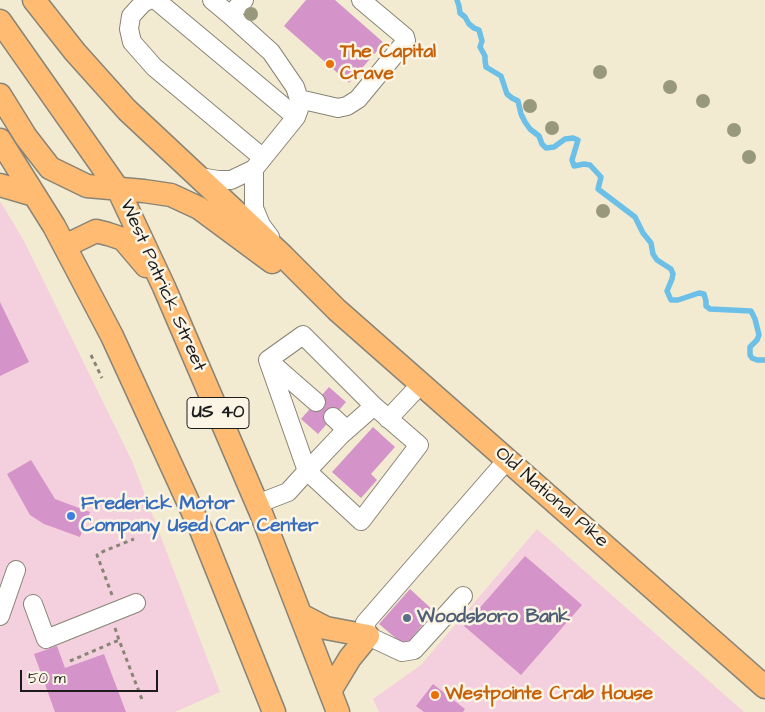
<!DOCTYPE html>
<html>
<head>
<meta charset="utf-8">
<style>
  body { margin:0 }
  #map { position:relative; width:765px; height:712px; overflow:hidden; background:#f3ebd1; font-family:"Architects Daughter",sans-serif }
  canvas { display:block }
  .scale { position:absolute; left:20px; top:670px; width:138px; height:22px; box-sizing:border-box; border:2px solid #1c1c1c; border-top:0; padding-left:6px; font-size:15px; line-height:18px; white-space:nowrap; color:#1c1c1c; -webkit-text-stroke:4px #fcf5e5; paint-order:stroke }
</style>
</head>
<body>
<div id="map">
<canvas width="765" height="712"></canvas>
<div class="scale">50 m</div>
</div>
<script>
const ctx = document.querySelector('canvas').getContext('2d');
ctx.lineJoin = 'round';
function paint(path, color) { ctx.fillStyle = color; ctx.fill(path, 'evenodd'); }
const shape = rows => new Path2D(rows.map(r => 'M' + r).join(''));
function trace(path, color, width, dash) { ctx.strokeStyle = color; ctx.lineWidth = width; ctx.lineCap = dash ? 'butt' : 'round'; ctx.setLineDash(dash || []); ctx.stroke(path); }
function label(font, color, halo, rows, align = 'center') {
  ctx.font = font + ' "Architects Daughter",sans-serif'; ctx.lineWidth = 5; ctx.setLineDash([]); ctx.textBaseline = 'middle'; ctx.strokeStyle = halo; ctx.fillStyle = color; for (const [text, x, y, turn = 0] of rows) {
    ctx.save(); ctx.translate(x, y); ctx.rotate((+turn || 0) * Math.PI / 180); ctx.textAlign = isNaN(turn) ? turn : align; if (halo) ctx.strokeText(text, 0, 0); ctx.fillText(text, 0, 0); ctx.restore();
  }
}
paint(shape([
  [0,201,24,241,132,461,220,692,175,712,0,712],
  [537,529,744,712,379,712,373,699,421,665]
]), '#f4cfdd');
trace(shape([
  [457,0,459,6,460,13,465,17,469,24,474,28,479,30,482,41,480,47,485,56,485,60,486,67,501,76,507,94,512,98,518,101,521,114,525,122,530,129,539,136,542,144,546,148,554,147,565,139,573,138,578,140,572,160,574,166,584,164,590,165,601,177,598,189,635,217,643,233,651,243,653,254,657,260,671,269,673,274,672,279,667,291,671,300,678,300,699,293,704,294,706,301,706,306,710,309,751,311,755,319,759,335,757,340,750,347,750,355,752,358,757,360,765,360]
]), '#6cc0e8', 5.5);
paint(shape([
  [306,0,335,0,384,43,349,83,284,26],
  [0,302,29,362,0,376],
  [329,387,346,402,318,434,301,419],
  [373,427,395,447,371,474,377,480,361,498,332,472],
  [31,460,55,499,90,512,80,537,44,524,30,515,7,474],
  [525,556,582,605,521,675,464,626],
  [410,589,434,611,405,646,379,624],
  [57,646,65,668,104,654,126,712,55,712,34,654],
  [433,684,465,709,463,712,424,712,416,706]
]), '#d493c9');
const minor = shape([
  [149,0,143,3,131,16,129,29,132,42,154,67,263,158],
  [156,0,296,117],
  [230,15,244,0],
  [299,99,338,108,347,106,358,99,406,41,405,37,361,0],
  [254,169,254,208,261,225,270,237],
  [200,177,218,180,231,180,254,169,296,117,299,109,299,99,295,87,271,52,230,15,212,0],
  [268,360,303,335,374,406],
  [269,361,316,402],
  [333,417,347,430],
  [388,419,421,384],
  [257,504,288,492,307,471,341,435,374,406,419,445,361,521,307,471,268,360],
  [463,596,414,650,402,652,368,636,365,623,507,460],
  [33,604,46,639,136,603],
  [0,616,16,570]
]);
const major = shape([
  [34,0,75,52,127,110,283,256,337,310,765,687],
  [0,21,118,189,164,287,261,513,338,712],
  [0,95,26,137,50,168,87,186,144,191,171,195,199,208,272,262],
  [0,140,54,226,112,336,201,530,274,712],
  [0,185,34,195],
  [65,246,96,231,108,234,123,239,146,266],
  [301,615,326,628,368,636,350,658,330,691]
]);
trace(minor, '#888476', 20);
trace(major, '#888476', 25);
trace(shape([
  [91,355,102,378],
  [112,595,97,555,104,551,134,539],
  [115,628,119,640,143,702],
  [70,661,119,640]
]), '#888476', 3, [4, 4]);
trace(minor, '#fff', 18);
trace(major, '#ffbb71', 22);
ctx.fillStyle = '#98997c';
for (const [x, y] of [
  [251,14],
  [600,72],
  [670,87],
  [703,101],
  [530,106],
  [552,128],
  [734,130],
  [749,157],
  [603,211]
]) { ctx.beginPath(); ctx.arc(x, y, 7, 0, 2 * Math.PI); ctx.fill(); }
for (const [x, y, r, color] of [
  [330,64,5,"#e8710a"],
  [71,516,5,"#3f7fe0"],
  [407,618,5,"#5c6f8a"],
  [435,695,5,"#e8710a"]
]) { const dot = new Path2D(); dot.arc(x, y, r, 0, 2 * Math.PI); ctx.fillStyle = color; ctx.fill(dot); trace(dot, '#fcf5e5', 2); }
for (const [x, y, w] of [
  [218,413,62]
]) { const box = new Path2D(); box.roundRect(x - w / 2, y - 15.5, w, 31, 4); ctx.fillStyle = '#fcf5e5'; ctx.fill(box); trace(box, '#1c1c1c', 1); }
label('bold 18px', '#1c1c1c', null, [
  ["US 40",218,413]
]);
label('bold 19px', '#c56008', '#fcf5e5', [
  ["The Capital",340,53],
  ["Crave",340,75],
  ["Westpointe Crab House",445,695]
], 'left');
label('19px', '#1c1c1c', '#fcf5e5', [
  ["West Patrick Street",162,286,66],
  ["Old National Pike",551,498,41]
]);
label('bold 19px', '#366cbe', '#fcf5e5', [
  ["Frederick Motor",81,505],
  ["Company Used Car Center",81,527]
], 'left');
label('bold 19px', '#4e5e75', '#fcf5e5', [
  ["Woodsboro Bank",417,618]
], 'left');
</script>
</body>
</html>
